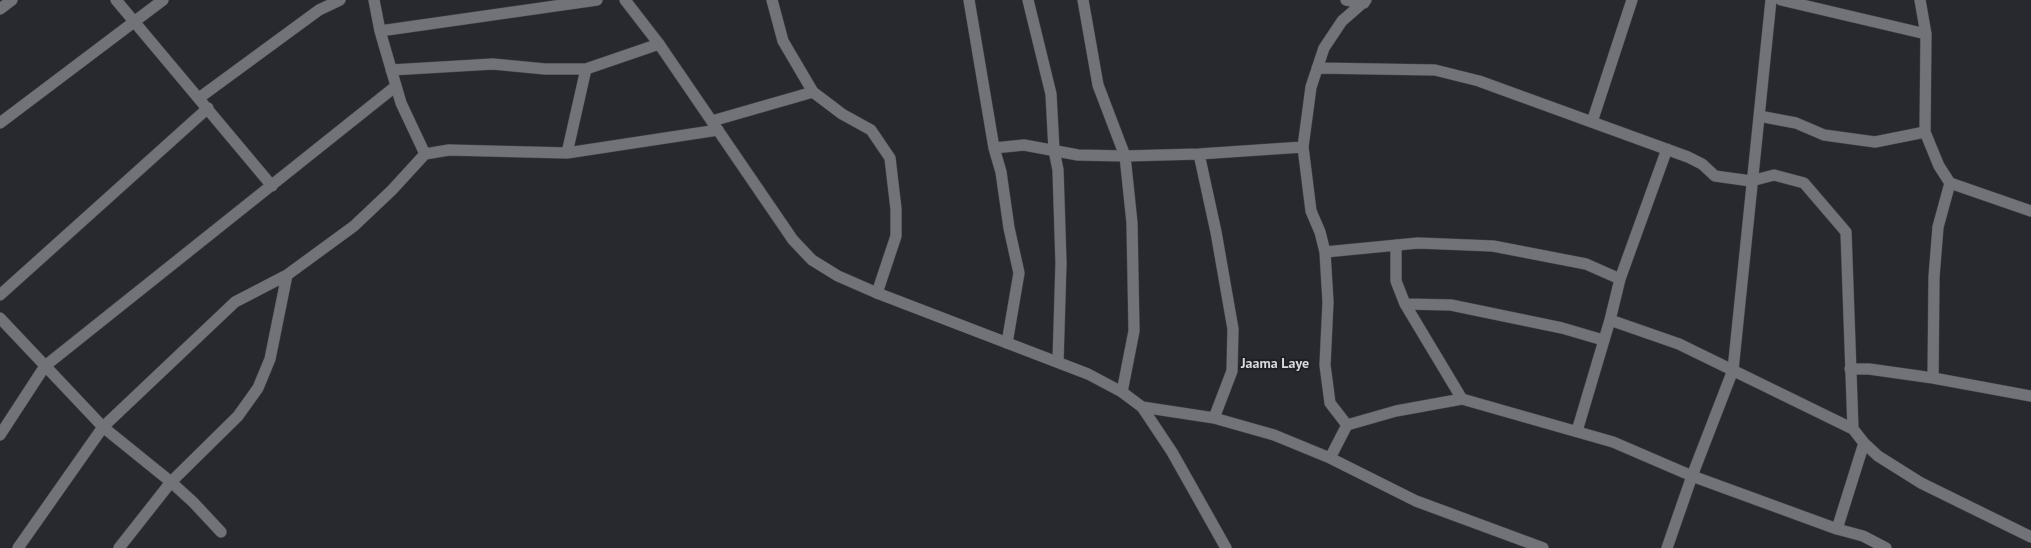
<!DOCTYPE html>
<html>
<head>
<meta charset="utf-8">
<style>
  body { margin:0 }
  canvas { display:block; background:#27292e }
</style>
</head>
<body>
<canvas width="2031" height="548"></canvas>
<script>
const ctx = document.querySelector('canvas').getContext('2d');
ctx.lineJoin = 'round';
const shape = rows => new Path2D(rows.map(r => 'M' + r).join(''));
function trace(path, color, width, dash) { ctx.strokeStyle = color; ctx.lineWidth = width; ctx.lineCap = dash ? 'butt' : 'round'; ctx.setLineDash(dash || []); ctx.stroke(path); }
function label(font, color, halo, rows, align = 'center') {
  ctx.font = font + ' "PT Sans",sans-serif'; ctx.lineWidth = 4; ctx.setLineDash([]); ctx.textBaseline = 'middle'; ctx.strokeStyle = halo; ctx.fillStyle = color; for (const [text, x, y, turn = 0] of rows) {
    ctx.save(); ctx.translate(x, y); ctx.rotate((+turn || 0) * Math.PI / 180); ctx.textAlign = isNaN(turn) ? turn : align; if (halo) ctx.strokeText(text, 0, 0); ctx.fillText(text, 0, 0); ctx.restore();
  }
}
const minor = shape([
  [116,0,272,186],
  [374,0,380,31,401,103,425,154],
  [772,0,783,41,813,92,842,114,871,130,890,158,896,209,896,236,877,293],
  [969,0,994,148,1001,172,1009,228,1019,273,1007,343],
  [1028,0,1051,94,1054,150,1058,170,1061,263,1058,362],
  [1083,0,1098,85,1125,156,1132,223,1134,331,1122,392],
  [1346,0,1364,3],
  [1781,0,1926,34],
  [0,9,12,0],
  [380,31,597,0],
  [1317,68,1435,70,1479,81,1688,157,1702,164,1715,176,1751,181,1774,175,1804,183,1846,232,1853,429,1864,443,1837,529],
  [391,70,493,64,545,69,586,69,659,44],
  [199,98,319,10,340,0],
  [1759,116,1796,123,1824,135,1875,142,1925,132,1926,34,1920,0],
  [712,121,813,92],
  [1592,122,1632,0],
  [1925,132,1939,166,1950,183,2031,211],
  [994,148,1024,145,1078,155,1125,156,1199,154,1303,147],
  [567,153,586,69],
  [1199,154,1216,232,1233,329,1232,371,1214,418],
  [1396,245,1396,281,1405,304,1462,399],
  [1325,252,1418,243,1493,246,1586,264,1620,279],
  [0,295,208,108],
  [1405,304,1451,305,1562,328,1603,340],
  [0,318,103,427,171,482,193,502,221,532],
  [1610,320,1679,344,1853,429],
  [1850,369,1869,369,1933,378,2031,396],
  [1933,378,1934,277,1938,227,1950,183],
  [1142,407,1214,418,1274,435,1330,458,1416,501,1543,548],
  [1347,425,1330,403,1325,365,1328,302,1325,252,1320,232,1311,211,1303,147,1311,87,1324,48,1342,21,1366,0],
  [1577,431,1610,320,1620,279,1667,149],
  [0,435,45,366,396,86],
  [1864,443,1878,456,1921,483,2031,537],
  [1330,458,1347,425,1396,411,1462,399,1613,442,1692,476,1837,529,1863,536,1886,548],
  [18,548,103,427,235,302,287,275,354,226,392,190,425,154,449,150,567,153,718,130],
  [119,548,171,482,238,416,258,388,270,359,287,275],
  [1667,548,1692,476,1733,370,1771,0]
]);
const tertiary = shape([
  [625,0,659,44,793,240,812,260,838,276,877,293,1088,374,1122,392,1142,407,1172,452,1226,548],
  [0,123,163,0]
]);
trace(minor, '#444649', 12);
trace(tertiary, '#444649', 12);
trace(minor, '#717379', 11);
trace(tertiary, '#717379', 11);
label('bold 14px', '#d8d9dc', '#1e2024', [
  ["Jaama Laye",1275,364]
]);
</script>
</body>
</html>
